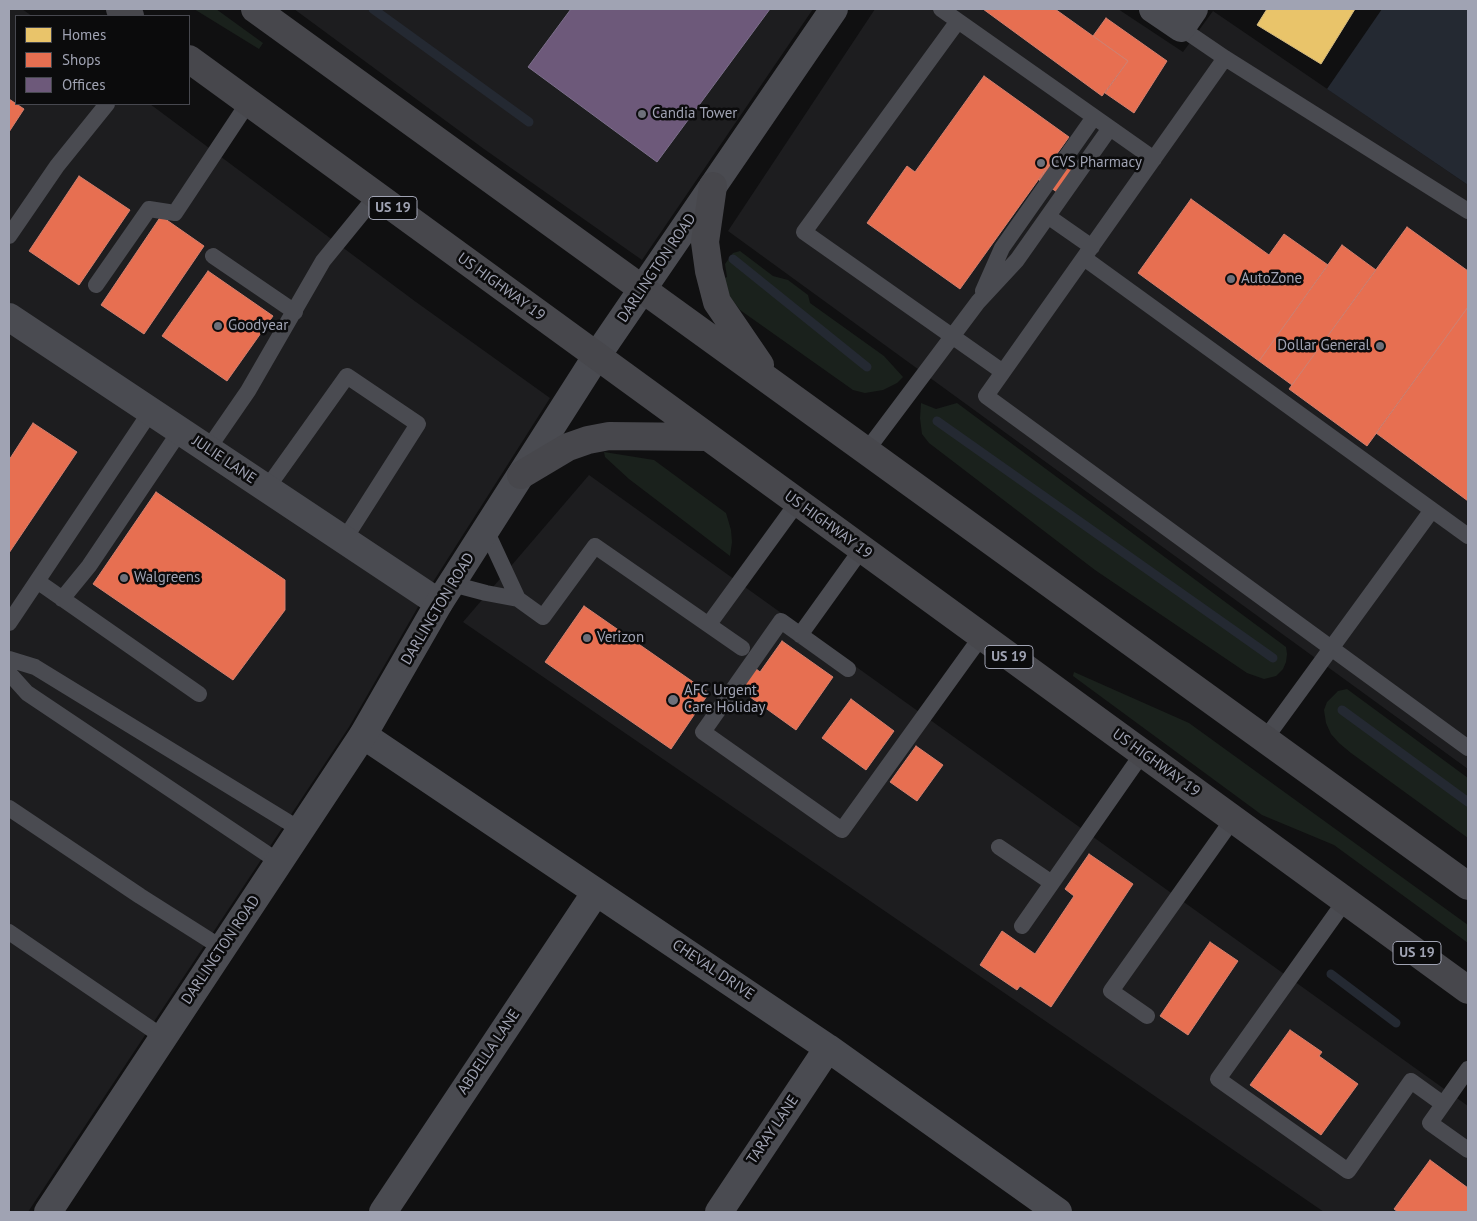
<!DOCTYPE html>
<html>
<head>
<meta charset="utf-8">
<style>
  body { margin:0 }
  #map { position:relative; width:1477px; height:1221px; overflow:hidden; background:#101011; font-family:"PT Sans",sans-serif }
  canvas { display:block }
  .frame { position:absolute; inset:0; border:10px solid #a0a3b3; pointer-events:none }
  .legend { position:absolute; left:15px; top:15px; width:175px; height:90px; box-sizing:border-box; background:#0b0b0c; border:1px solid #47484f; margin:0; padding:6px 9px; list-style:none; font-size:15px; color:#a0a3b3 }
  .legend li { display:flex; align-items:center; gap:10px; height:25px }
  .legend b { width:25px; border:1px solid #47484f }
</style>
</head>
<body>
<div id="map">
<canvas width="1477" height="1221"></canvas>
<div class="frame"></div>
<ul class="legend">
<li><b style="height:14px;background:#e9c46a"></b>Homes</li>
<li><b style="height:14px;background:#e76f51"></b>Shops</li>
<li><b style="height:14px;background:#6d597a"></b>Offices</li>
</ul>
</div>
<script>
const ctx = document.querySelector('canvas').getContext('2d');
ctx.lineJoin = 'round';
function paint(path, color) { ctx.fillStyle = color; ctx.fill(path, 'evenodd'); }
const shape = rows => new Path2D(rows.map(r => 'M' + r).join(''));
function trace(path, color, width, dash) { ctx.strokeStyle = color; ctx.lineWidth = width; ctx.lineCap = dash ? 'butt' : 'round'; ctx.setLineDash(dash || []); ctx.stroke(path); }
function label(font, color, halo, rows, align = 'center') {
  ctx.font = font + ' "PT Sans",sans-serif'; ctx.lineWidth = 5; ctx.setLineDash([]); ctx.textBaseline = 'middle'; ctx.strokeStyle = halo; ctx.fillStyle = color; for (const [text, x, y, turn = 0] of rows) {
    ctx.save(); ctx.translate(x, y); ctx.rotate((+turn || 0) * Math.PI / 180); ctx.textAlign = isNaN(turn) ? turn : align; if (halo) ctx.strokeText(text, 0, 0); ctx.fillText(text, 0, 0); ctx.restore();
  }
}
paint(shape([
  [9,9,22,9,32,16,16,16,16,104,150,104,416,302,550,398,426,593,349,727,28,1212,9,1212],
  [294,9,813,9,642,260,484,149],
  [875,9,1118,9,1183,52,1213,11,1468,185,1468,769,728,231],
  [589,475,1468,1106,1468,1212,1324,1212,463,622]
]), '#1d1d1f');
paint(shape([
  [194,9,216,9,263,43,259,49],
  [740,251,773,276,788,280,808,295,810,303,884,356,903,377,897,383,883,390,865,393,853,390,740,310,728,294,722,279,727,277,725,264,733,253],
  [921,403,936,409,957,403,1286,647,1287,654,1286,662,1283,669,1276,676,1264,679,1247,673,1095,570,929,443,922,434,920,418],
  [604,452,654,460,726,513,731,530,732,542,730,556,629,479,605,457],
  [1074,672,1189,723,1468,925,1468,943,1334,845,1262,815,1073,676],
  [1347,689,1468,778,1468,838,1351,753,1339,743,1331,734,1326,723,1324,710,1327,702,1338,691]
]), '#1a211c');
paint(shape([
  [1382,9,1468,9,1468,185,1327,89]
]), '#242932');
const homes = shape([
  [1267,9,1355,9,1321,64,1257,25,1267,9]
]);
paint(homes, '#e9c46a');
trace(homes, '#d3ba80', 1);
const shops = shape([
  [983,9,1055,9,1128,61,1102,96,983,9],
  [1106,18,1167,61,1134,113,1105,93,1128,61,1093,36,1106,18],
  [984,76,1069,137,960,289,867,223,907,166,915,172,984,76],
  [9,99,24,109,9,132,9,99],
  [1056,155,1077,170,1060,194,1039,180,1056,155],
  [79,176,130,210,79,285,29,251,79,176],
  [1191,199,1269,255,1284,234,1328,265,1259,361,1138,273,1191,199],
  [161,216,204,246,144,334,101,305,161,216],
  [1407,227,1468,271,1468,307,1367,446,1289,389,1407,227],
  [1342,245,1376,270,1292,385,1259,361,1342,245],
  [208,271,273,316,227,381,162,336,208,271],
  [1468,307,1468,501,1376,433,1468,307],
  [33,423,77,452,9,553,9,460,33,423],
  [156,492,285,580,285,610,233,680,93,584,156,492],
  [584,606,709,693,671,749,545,662,584,606],
  [782,641,833,677,796,730,739,689,755,668,760,672,782,641],
  [851,699,894,731,866,770,822,738,851,699],
  [916,746,943,765,917,801,890,782,916,746],
  [1089,854,1133,884,1051,1007,1020,986,1017,990,980,965,1002,931,1035,954,1074,896,1065,889,1089,854],
  [1210,942,1238,961,1188,1035,1160,1016,1210,942],
  [1290,1030,1322,1052,1319,1056,1358,1084,1321,1135,1250,1085,1290,1030],
  [1430,1160,1468,1188,1468,1212,1398,1212,1394,1209,1430,1160]
]);
paint(shops, '#e76f51');
trace(shops, '#d27f6e', 1);
const offices = shape([
  [571,9,770,9,657,162,528,67,571,9]
]);
paint(offices, '#6d597a');
trace(offices, '#7c6f8b', 1);
trace(shape([
  [373,9,529,122],
  [733,259,867,367],
  [937,421,1273,658],
  [1342,710,1468,802],
  [1331,974,1396,1023]
]), '#242932', 9);
trace(shape([
  [941,9,1154,159],
  [958,21,804,232,1003,372],
  [1181,28,1225,58,1468,211],
  [1225,58,986,396,1468,748],
  [1049,217,1092,247],
  [9,236,57,166,107,104],
  [213,256,295,312],
  [1084,258,1468,536],
  [96,285,149,209,175,213,248,103],
  [983,291,1002,248,1094,117],
  [208,449,248,391,323,261,376,196],
  [867,450,978,302,1017,260,1110,128],
  [267,488,347,376,418,424,344,540],
  [486,530,518,599],
  [37,581,199,694],
  [452,584,486,593,518,599,543,617,595,546,742,648],
  [62,599,89,566,180,431],
  [9,623,151,411],
  [709,624,797,503],
  [800,635,861,550],
  [9,659,35,667,301,830],
  [848,669,781,621,703,732,842,830,981,637],
  [9,673,27,693,279,862],
  [1265,739,1432,510],
  [9,808,140,896,222,948],
  [999,847,1052,883],
  [1345,901,1218,1079,1348,1171,1411,1081,1443,1104],
  [1022,926,1142,754],
  [9,932,163,1037],
  [1147,1016,1111,991,1233,819],
  [1468,1069,1430,1123,1468,1150]
]), '#4a4b51', 16);
trace(shape([
  [1153,9,1181,28,1194,9],
  [9,317,439,603],
  [363,735,828,1048,1058,1212],
  [383,1212,596,892],
  [719,1212,828,1048]
]), '#4a4b51', 28);
trace(shape([
  [48,1212,363,735,439,603,596,357,834,9]
]), '#4a4b51', 28);
trace(shape([
  [120,9,130,16],
  [255,9,1468,886],
  [189,59,1468,990],
  [713,186,705,242,709,271,717,302,760,365],
  [521,475,568,447,588,440,609,436,708,437]
]), '#47474c', 28);
for (const [x, y, r, color] of [
  [642,114,5,"#6e707a"],
  [1041,163,5,"#6e707a"],
  [1231,279,5,"#6e707a"],
  [218,326,5,"#6e707a"],
  [1380,346,5,"#6e707a"],
  [124,578,5,"#6e707a"],
  [587,638,5,"#6e707a"],
  [673,700,6,"#6e707a"]
]) { const dot = new Path2D(); dot.arc(x, y, r, 0, 2 * Math.PI); ctx.fillStyle = color; ctx.fill(dot); trace(dot, '#0b0b0c', 2); }
for (const [x, y, w] of [
  [393,208,48],
  [1009,657,48],
  [1417,953,48]
]) { const box = new Path2D(); box.roundRect(x - w / 2, y - 11.5, w, 23, 4); ctx.fillStyle = '#0b0b0c'; ctx.fill(box); trace(box, '#a0a3b3', 1); }
label('bold 14px', '#a0a3b3', null, [
  ["US 19",393,208],
  ["US 19",1009,657],
  ["US 19",1417,953]
]);
label('15px', '#a0a3b3', '#0b0b0c', [
  ["Candia Tower",652,114],
  ["CVS Pharmacy",1051,163],
  ["AutoZone",1241,279],
  ["Goodyear",228,326],
  ["Dollar General",1370,346,"right"],
  ["Walgreens",134,578],
  ["Verizon",597,638],
  ["AFC Urgent",684,691],
  ["Care Holiday",684,708]
], 'left');
label('15px', '#a0a3b3', '#0b0b0c', [
  ["DARLINGTON ROAD",657,268,-56],
  ["US HIGHWAY 19",501,287,36],
  ["JULIE LANE",224,460,34],
  ["US HIGHWAY 19",828,525,36],
  ["DARLINGTON ROAD",438,609,-59],
  ["US HIGHWAY 19",1156,763,36],
  ["DARLINGTON ROAD",221,950,-56],
  ["CHEVAL DRIVE",713,970,34],
  ["ABDELLA LANE",489,1052,-56],
  ["TARAY LANE",773,1130,-56]
]);
</script>
</body>
</html>
